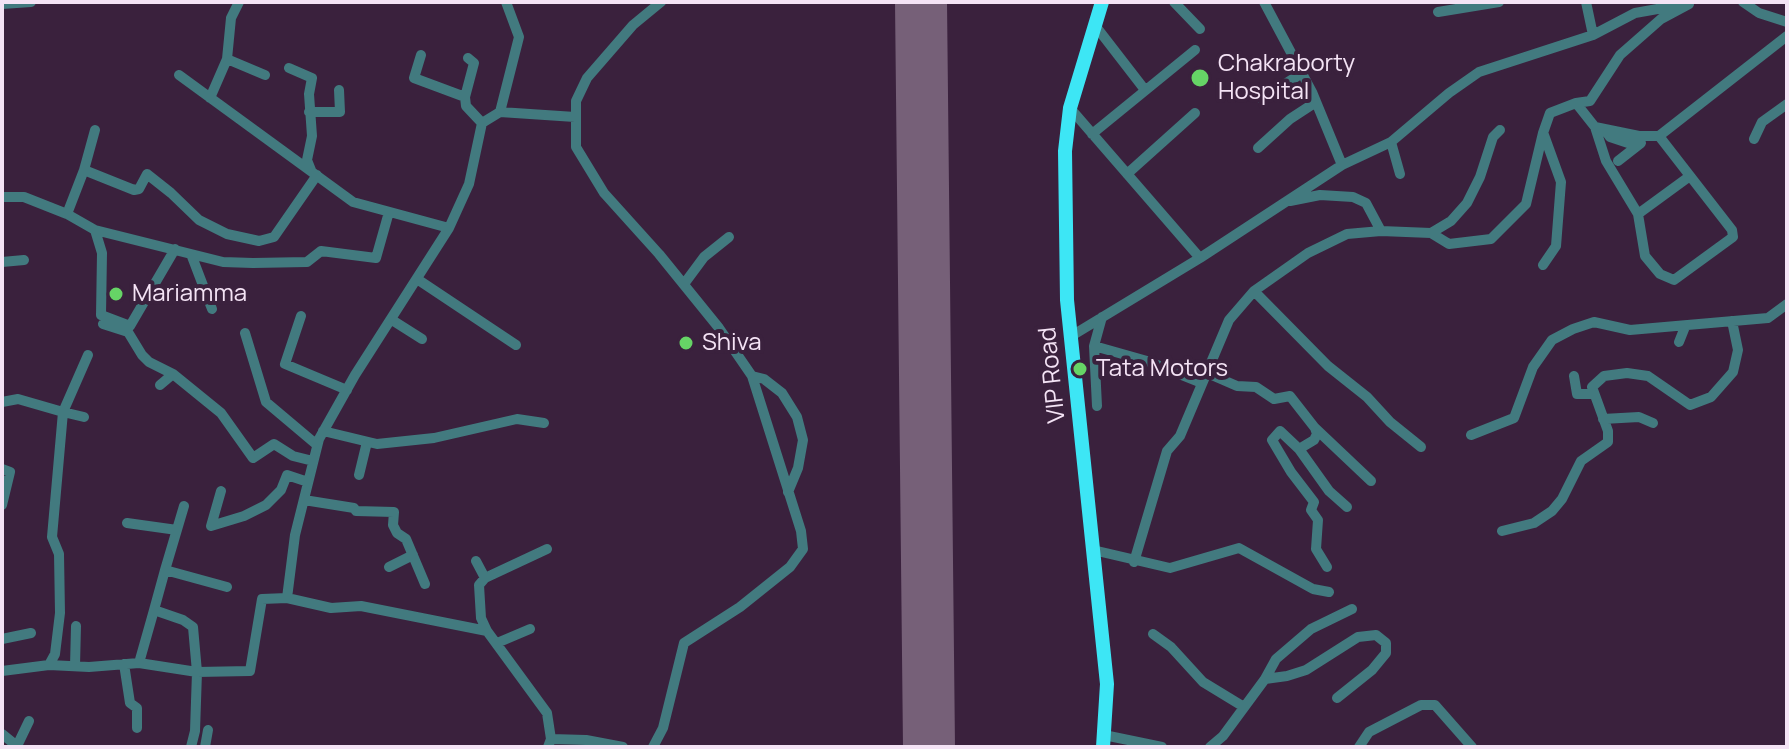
<!DOCTYPE html>
<html>
<head>
<meta charset="utf-8">
<style>
  body { margin:0 }
  #map { position:relative; width:1789px; height:749px; overflow:hidden; background:#3a213d; font-family:Manrope,sans-serif }
  canvas { display:block }
  .frame { position:absolute; inset:0; border:4px solid #f4e3f5; pointer-events:none }
</style>
</head>
<body>
<div id="map">
<canvas width="1789" height="749"></canvas>
<div class="frame"></div>
</div>
<script>
const ctx = document.querySelector('canvas').getContext('2d');
ctx.lineJoin = 'round';
const shape = rows => new Path2D(rows.map(r => 'M' + r).join(''));
function trace(path, color, width, dash) { ctx.strokeStyle = color; ctx.lineWidth = width; ctx.lineCap = dash ? 'butt' : 'round'; ctx.setLineDash(dash || []); ctx.stroke(path); }
function label(font, color, halo, rows, align = 'center') {
  ctx.font = font + ' Manrope,sans-serif'; ctx.lineWidth = 8; ctx.setLineDash([]); ctx.textBaseline = 'middle'; ctx.strokeStyle = halo; ctx.fillStyle = color; for (const [text, x, y, turn = 0] of rows) {
    ctx.save(); ctx.translate(x, y); ctx.rotate((+turn || 0) * Math.PI / 180); ctx.textAlign = isNaN(turn) ? turn : align; if (halo) ctx.strokeText(text, 0, 0); ctx.fillText(text, 0, 0); ctx.restore();
  }
}
trace(shape([
  [921,2,929,747]
]), '#766078', 52);
trace(shape([
  [1174,2,1200,29],
  [1264,2,1312,92,1342,165],
  [1586,2,1593,35],
  [1743,2,1759,13,1787,22],
  [2,4,31,2],
  [1438,12,1499,2],
  [1094,24,1145,90],
  [421,55,414,78,465,97],
  [468,58,474,63,465,97,466,106,482,123],
  [227,59,265,75],
  [289,68,312,78,309,94,312,136,307,160,311,170],
  [179,75,353,202,449,228],
  [210,98,227,59,231,18,239,2],
  [1262,99,1302,73],
  [1576,103,1595,127,1639,136,1659,136,1787,36],
  [1070,108,1200,258],
  [309,112,340,112,339,90],
  [500,112,575,117],
  [1595,127,1606,161,1638,214,1645,256,1660,274,1674,280,1733,237,1732,230,1659,136],
  [1604,129,1610,137,1637,146],
  [1092,134,1195,50],
  [1754,139,1762,122,1787,104],
  [1391,142,1400,174],
  [1258,148,1290,119,1316,102],
  [1618,161,1641,143],
  [84,170,134,190,139,189,147,174,171,193,199,220,227,234,259,241,274,237,317,175],
  [1127,174,1195,113],
  [2,197,24,197,67,214,95,230,223,262,253,263,307,262,321,251,376,258,389,212],
  [1290,201,1320,195,1353,197,1366,203,1381,231],
  [67,214,84,170,95,130],
  [1638,214,1690,176],
  [95,230,102,253,101,315,130,326,175,249],
  [1431,233,1451,221,1467,203,1480,177,1493,137,1500,130],
  [191,254,212,309],
  [2,262,24,260],
  [1543,265,1556,246,1561,182,1544,135],
  [417,279,516,345],
  [684,284,704,257,729,237],
  [1254,291,1328,366,1367,397,1390,422,1421,447],
  [301,316,285,364,347,390],
  [392,320,422,339],
  [103,324,128,332,142,355,149,362,173,374,221,413,253,458,274,444,293,456,313,461],
  [245,333,266,402,317,445],
  [1073,335,1200,258,1342,165,1391,142,1449,93,1479,72,1593,35,1635,13,1680,5],
  [1679,342,1685,327],
  [1094,346,1147,361,1202,383],
  [1207,373,1237,386,1256,387,1274,399,1290,396,1315,428,1371,481],
  [752,376,764,379,782,393,797,417,803,440,798,468,788,492],
  [1574,376,1577,394,1594,394],
  [160,385,173,374],
  [2,402,18,399,63,412,52,537,59,554,60,613,55,654,49,665],
  [1097,406,1094,346,1102,317],
  [84,417,63,412,88,355],
  [1603,419,1639,417,1653,423],
  [323,431,377,444,434,438,517,419,544,423],
  [1471,435,1514,418,1533,367,1552,340,1573,329,1594,322,1630,330,1768,318,1787,304],
  [1299,449,1314,440,1317,434,1315,428],
  [2,469,10,472,2,505],
  [359,475,367,442],
  [221,491,211,526,244,516,266,505,281,490,287,475,308,482],
  [304,500,354,508,356,511,394,512,393,525,397,533,406,539,425,584],
  [127,523,177,530],
  [1502,531,1534,523,1552,511,1562,499,1581,461,1608,442,1608,431,1592,387,1604,376,1627,373,1648,376,1690,405,1711,397,1733,372,1738,350,1732,321],
  [1093,550,1170,568,1239,548,1313,589,1329,592],
  [476,561,485,578],
  [1134,562,1167,451,1180,436,1229,320,1254,291,1308,253,1347,234,1381,231,1431,233,1449,244,1491,239,1526,204,1543,133,1550,113,1576,103,1590,101,1620,55,1661,19,1689,4],
  [389,567,413,555],
  [1327,567,1316,549,1318,520,1311,510,1314,502,1291,472,1272,440,1280,431,1299,449,1329,491,1347,507],
  [165,570,184,506],
  [227,587,165,570,154,610,183,620,193,627,197,672,250,671,262,599,287,598,295,535,319,439,355,375,449,228,469,184,482,123,500,112,519,37,506,2],
  [287,598,331,608,361,606,487,631,547,713,551,739],
  [487,631,481,618,479,585,485,578,547,549],
  [1153,634,1171,647,1203,682,1244,707],
  [2,639,31,633],
  [497,643,530,629],
  [139,663,154,610],
  [124,664,130,703,137,708,137,728],
  [75,666,76,626],
  [2,671,49,665,89,667,139,663,197,672,195,731,191,747],
  [1265,679,1287,676,1306,670,1358,637,1376,635,1386,643,1386,653,1372,670,1337,698],
  [2,734,18,747],
  [1104,735,1162,747],
  [17,746,29,721],
  [205,747,208,730],
  [548,747,551,739,586,740,623,747],
  [653,747,663,728,684,643,740,607,790,567,803,549,801,531,752,376,719,328,659,254,604,193,576,147,576,101,587,78,633,25,661,2],
  [1210,747,1223,736,1265,679,1276,659,1311,629,1352,609],
  [1359,747,1369,732,1421,705,1435,705,1472,747]
]), '#427a7f', 10);
trace(shape([
  [1102,2,1070,108,1065,151,1067,300,1107,684,1103,747]
]), '#3de6f5', 14);
for (const [x, y, r, color] of [
  [1200,78,10,"#66d466"],
  [116,294,8,"#66d466"],
  [686,343,8,"#66d466"],
  [1080,369,8,"#66d466"]
]) { const dot = new Path2D(); dot.arc(x, y, r, 0, 2 * Math.PI); ctx.fillStyle = color; ctx.fill(dot); trace(dot, '#3a213d', 3); }
label('24px', '#f4e3f5', '#3a213d', [
  ["Chakraborty",1218,64],
  ["Hospital",1218,92],
  ["Mariamma",132,294],
  ["Shiva",702,343],
  ["Tata Motors",1096,369]
], 'left');
label('24px', '#f4e3f5', '#3a213d', [
  ["VIP Road",1053,375,-96]
]);
</script>
</body>
</html>
